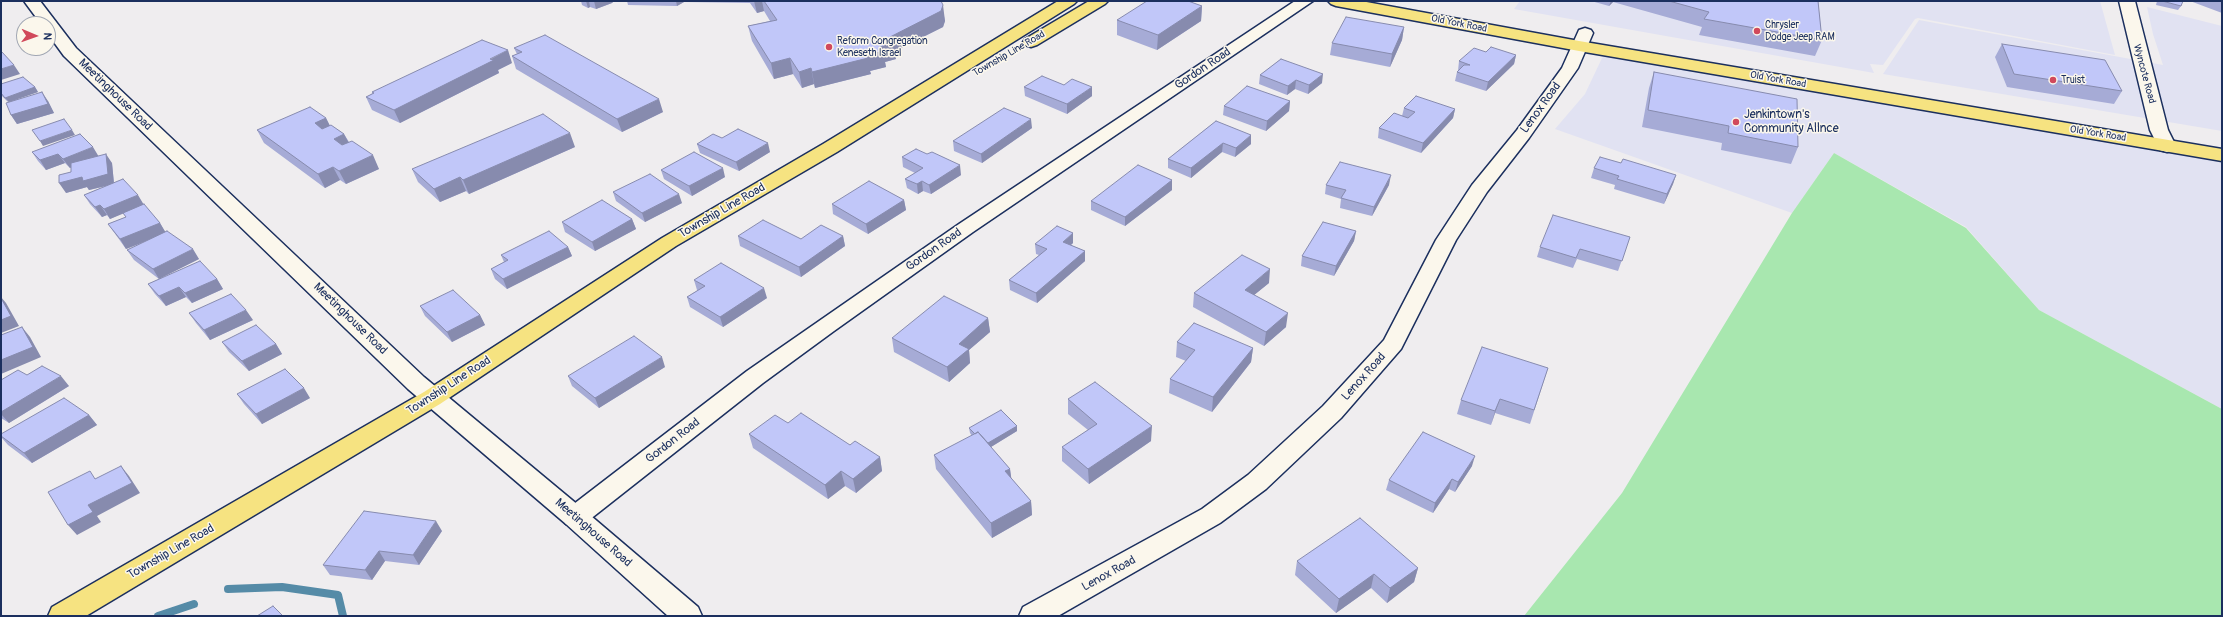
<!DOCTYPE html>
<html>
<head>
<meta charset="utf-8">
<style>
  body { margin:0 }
  #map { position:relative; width:2223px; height:617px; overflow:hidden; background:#efedef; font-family:Pangolin,sans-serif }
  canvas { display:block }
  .frame { position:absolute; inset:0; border:2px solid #1b2f5e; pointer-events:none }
  .north { position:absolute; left:16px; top:16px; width:40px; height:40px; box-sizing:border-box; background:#fbf7ec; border:1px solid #a1a7b3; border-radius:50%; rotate:92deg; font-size:11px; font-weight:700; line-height:16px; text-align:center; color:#1b2f5e }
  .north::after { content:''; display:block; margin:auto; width:14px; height:18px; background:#d1495b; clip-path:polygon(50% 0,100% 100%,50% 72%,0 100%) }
</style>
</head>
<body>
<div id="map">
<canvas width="2223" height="617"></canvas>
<div class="frame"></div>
<div class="north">N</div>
</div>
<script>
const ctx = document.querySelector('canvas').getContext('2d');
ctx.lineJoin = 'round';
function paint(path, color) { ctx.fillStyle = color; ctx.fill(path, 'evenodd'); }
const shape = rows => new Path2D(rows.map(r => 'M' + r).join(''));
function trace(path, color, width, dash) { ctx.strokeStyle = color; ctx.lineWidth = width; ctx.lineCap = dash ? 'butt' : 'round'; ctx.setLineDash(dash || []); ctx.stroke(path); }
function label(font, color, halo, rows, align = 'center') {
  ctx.font = font + ' Pangolin,sans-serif'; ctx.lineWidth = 3; ctx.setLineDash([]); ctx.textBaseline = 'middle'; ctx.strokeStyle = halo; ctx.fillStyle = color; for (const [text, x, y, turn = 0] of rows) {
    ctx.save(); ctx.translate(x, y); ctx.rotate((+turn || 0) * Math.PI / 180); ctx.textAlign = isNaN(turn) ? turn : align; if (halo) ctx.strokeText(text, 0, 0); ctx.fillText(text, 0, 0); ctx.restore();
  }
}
paint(shape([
  [1520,1,2100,1,2115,55,1918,18,1915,19,1883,65,1870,64,1874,73,1514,9],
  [2147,7,2222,26,2222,131,1883,74,1919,20,2163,65,2153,34],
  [1611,52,2222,154,2222,409,2039,310,1966,227,1834,153,1792,213,1555,129,1585,94,1602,58]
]), '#e1e2f2');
paint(shape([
  [1834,153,1966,228,2039,310,2222,409,2222,616,1524,616,1622,493,1792,213]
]), '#a8e7af');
trace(shape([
  [228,589,282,587,338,595,343,616],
  [158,616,194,604]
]), '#558ba7', 8);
const minor = shape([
  [1295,1,1313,1,973,232,834,331,763,383,584,524,575,527,566,524,562,517,566,510,747,371,959,224,1295,1],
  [2119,1,2135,1,2168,130,2176,146,2174,150,2167,152,2160,150,2150,130,2119,1],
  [1585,28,1591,30,1593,33,1578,68,1529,138,1487,192,1456,240,1401,349,1341,418,1266,489,1220,523,1058,616,1019,616,1023,607,1202,509,1248,475,1323,406,1384,340,1436,240,1472,185,1517,130,1562,68,1579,30,1585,28]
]);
const tertiary = shape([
  [24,1,40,1,76,48,424,377,584,510,698,607,702,616,668,616,566,524,408,389,64,56,48,34,48,24,41,24,24,1]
]);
const primary = shape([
  [1058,1,1077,1,1074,4,837,152,676,246,440,404,86,616,48,616,52,607,424,392,662,238,823,144,1058,1],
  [1089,1,1108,1,1105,4,1037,45,1031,47,1025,45,1023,42,1025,39,1089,1]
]);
const trunk = shape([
  [1328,1,1361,1,1579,41,2222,149,2222,161,1579,51,1336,6,1331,4,1328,1]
]);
trace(minor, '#1b2f5e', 3);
trace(tertiary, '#1b2f5e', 3);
trace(primary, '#1b2f5e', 3);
trace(trunk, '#1b2f5e', 3);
paint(minor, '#fbf7ec');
paint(tertiary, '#fbf7ec');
paint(primary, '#f6e381');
paint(trunk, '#f6e381');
paint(shape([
  [505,1,614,1,612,3,596,9,590,7,588,8,582,5,581,1],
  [627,1,941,1,945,21,943,27,895,51,896,59,885,62,886,67,870,71,871,74,815,88,814,84,802,88,793,74,774,79,752,41,748,26,770,21,764,11,757,13,750,3,684,2,677,6,628,5],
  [1591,1,1818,1,1822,40,1815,56,1699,35,1702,27,1613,2,1609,6],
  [2157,1,2183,1,2181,6,2178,10,2156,5],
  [2190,1,2222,1,2222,13],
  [1202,6,1201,21,1157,50,1117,35,1117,20],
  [1404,27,1402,40,1390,67,1330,55,1332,43],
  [2002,44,2122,91,2114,104,2007,87,1995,57],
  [514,48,663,112,622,132,516,69,512,56,517,54],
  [1486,52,1516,55,1514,64,1486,91,1455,81,1457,72,1458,71,1459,61],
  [1281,59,1322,83,1308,94,1295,89,1287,95,1259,84,1260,75],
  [512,63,498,70,499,73,400,123,372,110,366,97,373,93,372,92],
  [1654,72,1798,147,1791,164,1721,150,1722,143,1642,127,1649,88],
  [1,84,35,87,38,92,17,99,48,101,54,113,17,124,11,115,8,102,1,95],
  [1024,87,1092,96,1067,114,1025,96],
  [1290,101,1289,111,1266,131,1223,115,1224,106],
  [1404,108,1455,109,1453,118,1421,153,1378,138,1379,128,1402,116],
  [326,118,330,126,344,134,349,142,379,169,346,184,340,180,325,188,264,143,257,130],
  [1216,121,1251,144,1235,157,1222,152,1191,178,1168,168,1168,159],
  [1032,128,982,163,954,151,953,141],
  [722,138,770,152,739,171,700,153,697,144],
  [575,147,469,194,466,191,440,202,418,182,412,169],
  [32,152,98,156,112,163,114,183,144,205,160,223,165,232,199,259,161,278,217,279,223,289,192,303,186,297,166,306,155,294,148,284,159,279,134,260,127,250,155,238,126,249,108,224,126,217,123,213,110,219,107,215,102,217,90,204,84,195,106,186,89,190,87,187,66,193,71,172,71,167,70,168,65,163,46,170,38,161],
  [902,157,961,175,931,194,923,191,918,194,907,188,905,179,915,173,903,167],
  [1621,163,1676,175,1673,184,1664,204,1614,189,1615,185,1591,178,1594,168],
  [661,170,725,177,692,196,664,179],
  [1172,180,1172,190,1125,226,1091,210,1091,201],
  [1326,185,1389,185,1372,216,1340,208,1341,199,1325,194],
  [613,192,682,203,645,222,616,201],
  [904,200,906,210,868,234,833,214,832,204],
  [632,219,636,229,595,251,565,232,562,222],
  [1356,231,1354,241,1334,276,1301,266,1302,256],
  [738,236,801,239,843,236,845,246,801,277,740,246],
  [1630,237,1618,271,1577,259,1573,268,1537,257,1540,247],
  [1073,243,1071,245,1085,251,1085,261,1037,303,1010,290,1009,280,1039,255,1036,254,1035,244],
  [568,247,572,256,507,289,495,279,491,269,504,262,501,255],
  [694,280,767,298,723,327,690,307,687,297,698,290,697,290],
  [1269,283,1254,295,1286,327,1264,346,1193,307,1194,293],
  [420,306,480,315,485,325,452,342,425,316],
  [189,313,253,320,210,340,196,323],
  [988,318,990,332,969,350,970,363,949,382,894,352,892,338],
  [222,342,276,344,282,354,249,371,229,352],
  [1177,342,1253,348,1251,362,1212,412,1169,393,1170,379,1186,361,1176,357],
  [665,367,599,408,572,386,568,376],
  [1548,368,1530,424,1495,413,1491,425,1457,414,1461,400],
  [27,375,69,386,9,423,1,418,1,380],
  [237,394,310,398,262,424,244,404],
  [1068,399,1151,441,1089,484,1062,461,1062,447,1088,430,1068,414],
  [89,415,97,425,32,463,8,445,1,437,1,434],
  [788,423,850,445,880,457,882,471,856,493,845,486,828,499,753,448,749,434],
  [1017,426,1017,431,991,447,1010,469,1011,478,1031,501,1032,515,992,538,936,469,934,455,972,436,970,433,969,428],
  [1472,466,1455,492,1449,489,1433,513,1386,490,1389,480],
  [442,531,419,565,385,561,372,580,330,575,323,565],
  [1297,561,1418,568,1414,582,1387,603,1371,588,1336,613,1295,575]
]), '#a6abd6');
paint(shape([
  [586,1,589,1,590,7,588,8],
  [594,1,614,1,612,3,596,9],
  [676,1,684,1,684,2,677,6],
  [754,1,762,1,764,11,757,13],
  [1611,1,1614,1,1609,6],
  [943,5,945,21,943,27,895,51,896,59,885,62,886,67,870,71,871,74,815,88,812,72,867,55,880,47,890,37],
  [1202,6,1201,21,1157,50,1158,35],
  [1404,27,1402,40,1390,67,1392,54],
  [508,50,512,63,498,70,499,73,400,123,394,110],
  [1516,55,1514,64,1486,91,1488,82],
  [790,58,793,74,774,79,771,63],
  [14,65,20,74,1,80,1,69],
  [811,68,814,84,802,88,799,72],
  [1323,74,1322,83,1308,94,1309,85],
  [1296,80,1295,89,1287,95,1288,86],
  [35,87,38,92,9,102,5,98],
  [1092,87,1092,96,1067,114,1067,104],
  [42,92,48,101,54,113,17,124,11,115],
  [659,99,663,112,622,132,617,119],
  [1290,101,1289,111,1266,131,1267,121],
  [1455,109,1453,118,1421,153,1423,143],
  [326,118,333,132,322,137,315,123],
  [1031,119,1032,128,982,163,981,154],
  [72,130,75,135,43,146,40,141],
  [570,133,575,147,469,194,463,180],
  [344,134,351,147,340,152,334,139],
  [1251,135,1251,144,1235,157,1236,148],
  [768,143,770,152,739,171,736,162],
  [1223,143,1222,152,1191,178,1191,168],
  [93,147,99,157,70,168,63,159],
  [58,154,65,163,46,170,40,160],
  [106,154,112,163,114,184,89,190,87,187,66,193,59,183],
  [373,155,379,169,346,184,339,171],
  [960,165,961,175,931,194,929,185],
  [333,167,340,180,325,188,318,174],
  [723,168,725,177,692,196,689,186],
  [1391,175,1389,185,1372,216,1374,207],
  [1676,175,1673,184,1664,204,1667,194],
  [460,177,466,191,440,202,434,189],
  [1172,180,1172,190,1125,226,1125,217],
  [922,181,923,191,918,194,917,184],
  [679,194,682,203,645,222,642,213],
  [138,195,144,205,110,219,104,209],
  [904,200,906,210,868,234,866,224],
  [100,205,107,215,102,217,95,207],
  [632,219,636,229,595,251,592,242],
  [160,223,166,233,126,249,120,239],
  [1356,231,1354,241,1334,276,1336,266],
  [1073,233,1073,243,1064,251,1063,242],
  [843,236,845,246,801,277,799,267],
  [568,247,572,256,507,289,503,279],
  [193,249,199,259,159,279,153,269],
  [1085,251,1085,261,1037,303,1036,293],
  [1270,269,1269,283,1243,304,1245,290],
  [217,279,223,289,192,303,185,293],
  [179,287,186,297,166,306,159,296],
  [764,288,767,298,723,327,720,317],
  [1,297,6,303,19,326,1,333],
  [246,310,253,320,210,340,204,330],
  [1288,313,1286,327,1264,346,1266,332],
  [480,315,485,325,452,342,447,332],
  [988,318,990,332,969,350,970,363,949,382,947,367,959,344],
  [22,327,30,337,41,357,1,374,1,360],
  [276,344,282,354,249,371,242,361],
  [1253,348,1251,362,1212,412,1213,397],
  [662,357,665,367,599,408,595,398],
  [61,376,69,386,9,423,1,414,1,412],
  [304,388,310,398,262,424,256,414],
  [1500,399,1495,413,1491,425,1495,411],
  [89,415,97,425,32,463,24,453],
  [1017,426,1017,431,986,450,985,444],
  [1152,426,1151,441,1089,484,1088,469],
  [1475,456,1472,466,1455,492,1458,482],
  [880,457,882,471,856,493,853,479],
  [121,466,129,476,140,493,97,516,101,522,77,535,68,525,88,505],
  [1010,469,1012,483,1005,471],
  [841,471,845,486,828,499,825,485],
  [1452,479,1449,489,1433,513,1435,503],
  [1031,501,1032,515,992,538,991,523],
  [436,521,442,531,419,565,413,555],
  [379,551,385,561,372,580,365,570],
  [1418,568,1414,582,1387,603,1390,588],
  [1374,574,1371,588,1336,613,1339,599]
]), '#878bae');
const building = shape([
  [764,1,941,1,943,5,941,11,890,37,894,43,880,47,884,51,867,55,868,58,812,72,811,68,799,72,790,58,771,63,748,26,777,20,764,1],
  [1147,1,1188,1,1202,6,1158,35,1117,20,1147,1],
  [1669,1,1818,1,1822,40,1704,19,1709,12,1669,1],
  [2162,1,2183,1,2181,6,2162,1],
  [1346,17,1404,27,1392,54,1332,43,1346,17],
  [545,35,659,99,617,119,512,56,522,52,514,48,545,35],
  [482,40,508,50,490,59,494,60,394,110,366,97,374,93,372,92,482,40],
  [2002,44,2105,60,2122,91,2014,74,2002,44],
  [1491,47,1516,55,1488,82,1457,72,1464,65,1470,65,1459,61,1474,48,1486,52,1491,47],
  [1,52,2,52,14,65,1,69,1,52],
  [1281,59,1323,74,1309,85,1296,80,1288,86,1260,75,1281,59],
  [1654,72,1797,99,1798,147,1728,133,1729,126,1648,110,1654,72],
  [1042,76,1064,85,1072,79,1092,87,1067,104,1024,87,1042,76],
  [23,77,35,87,5,98,1,93,1,84,23,77],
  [1247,86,1290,101,1267,121,1224,106,1247,86],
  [42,92,48,104,11,115,6,103,42,92],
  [1416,96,1455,109,1423,143,1379,128,1394,113,1408,118,1415,112,1404,108,1416,96],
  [310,107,326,118,315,123,322,129,331,125,344,134,334,139,342,145,352,141,373,155,339,171,333,167,318,174,257,130,310,107],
  [1004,108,1031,119,981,154,953,141,1004,108],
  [543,114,570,133,463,180,460,177,434,189,412,169,543,114],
  [64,119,72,130,40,141,32,130,64,119],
  [1216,121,1251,135,1236,148,1223,143,1191,168,1168,159,1216,121],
  [738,129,768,143,736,162,697,144,713,134,722,138,738,129],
  [80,134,93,147,63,159,58,154,40,160,32,152,80,134],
  [916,149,927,154,932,152,960,165,929,185,922,181,917,184,905,179,923,168,902,157,916,149],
  [694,152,723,168,689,186,661,170,694,152],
  [106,154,108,174,83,181,82,177,59,183,59,175,71,172,71,163,106,154],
  [1600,157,1621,163,1623,159,1676,175,1667,194,1617,179,1619,176,1594,168,1600,157],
  [1340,162,1391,175,1374,207,1341,198,1346,190,1326,185,1340,162],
  [1138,165,1172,180,1125,217,1091,201,1138,165],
  [650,174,679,194,642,213,613,192,650,174],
  [123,179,138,195,104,209,100,205,95,207,84,195,123,179],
  [869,181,904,200,866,224,832,204,869,181],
  [602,200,632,219,592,242,562,222,602,200],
  [144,204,160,223,120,239,108,224,126,217,123,213,144,204],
  [1553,215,1630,237,1622,261,1580,249,1576,258,1540,247,1553,215],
  [763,220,801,239,821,225,843,236,799,267,738,236,763,220],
  [1323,222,1356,231,1336,266,1302,256,1323,222],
  [1057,226,1073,233,1063,242,1085,251,1036,293,1009,280,1047,249,1035,244,1057,226],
  [167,231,193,249,153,269,127,250,167,231],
  [549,231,568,247,503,279,491,269,508,260,501,255,549,231],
  [1242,255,1270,269,1245,290,1288,313,1266,332,1194,293,1242,255],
  [200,261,217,279,185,293,179,287,159,296,148,284,200,261],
  [721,263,764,288,720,317,687,297,705,286,694,280,721,263],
  [453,290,480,315,447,332,420,306,453,290],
  [231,294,246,310,204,330,189,313,231,294],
  [944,296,988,318,959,344,969,349,947,367,892,338,944,296],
  [1,298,11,316,1,320,1,298],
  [1194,323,1253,348,1213,397,1170,379,1195,350,1177,342,1194,323],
  [256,325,276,344,242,361,222,342,256,325],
  [22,327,33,347,1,360,1,335,22,327],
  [634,336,662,357,595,398,568,376,634,336],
  [1482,347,1548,368,1534,410,1500,399,1495,411,1461,400,1482,347],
  [42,366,61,376,1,412,1,380,18,370,27,375,42,366],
  [285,369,304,388,256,414,237,394,285,369],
  [1095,382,1152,426,1088,469,1062,447,1097,424,1068,399,1095,382],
  [64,398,89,415,24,453,1,436,1,434,64,398],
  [1001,410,1017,426,988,443,978,432,975,434,969,428,1001,410],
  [801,413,850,445,855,441,880,457,853,479,841,471,825,485,749,434,775,415,788,423,801,413],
  [978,432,1010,469,1005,471,1031,501,991,523,934,455,978,432],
  [1423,432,1475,456,1458,482,1452,479,1435,503,1389,480,1423,432],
  [121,466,132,483,88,505,93,512,68,525,48,492,90,471,95,479,121,466],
  [364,511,436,521,413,555,379,551,365,570,323,565,364,511],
  [1360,518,1418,568,1390,588,1374,574,1339,599,1297,561,1360,518],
  [273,606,283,616,257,616,273,606]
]);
paint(building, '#c1c7f9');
trace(building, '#878bae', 1);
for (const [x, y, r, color] of [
  [1757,31,4,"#d1495b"],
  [829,47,4,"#d1495b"],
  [2053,80,4,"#d1495b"],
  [1736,122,4,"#d1495b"]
]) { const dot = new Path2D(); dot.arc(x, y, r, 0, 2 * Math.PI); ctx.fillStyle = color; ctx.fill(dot); trace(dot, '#fbf7ec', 1.5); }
label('10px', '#1b2f5e', '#fbf7ec', [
  ["Old York Road",1459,24,11],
  ["Township Line Road",1009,54,-30],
  ["Wyncote Road",2144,74,75],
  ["Old York Road",1778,80,10],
  ["Old York Road",2098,134,9]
]);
label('10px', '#1b2f5e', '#fbf7ec', [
  ["Chrysler",1765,25],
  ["Dodge Jeep RAM",1765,37],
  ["Reform Congregation",837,41],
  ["Keneseth Israel",837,53],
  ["Truist",2061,80]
], 'left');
label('12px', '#1b2f5e', '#fbf7ec', [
  ["Gordon Road",1203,69,-34],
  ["Meetinghouse Road",115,95,44],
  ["Lenox Road",1541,108,-54],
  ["Township Line Road",722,211,-30],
  ["Gordon Road",934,250,-35],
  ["Meetinghouse Road",350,319,44],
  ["Lenox Road",1364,377,-48],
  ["Township Line Road",449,386,-33],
  ["Gordon Road",673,441,-38],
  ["Meetinghouse Road",593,533,41],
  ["Township Line Road",171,552,-30],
  ["Lenox Road",1109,574,-29]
]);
label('12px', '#1b2f5e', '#fbf7ec', [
  ["Jenkintown's",1744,115],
  ["Community Allnce",1744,129]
], 'left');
</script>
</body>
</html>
